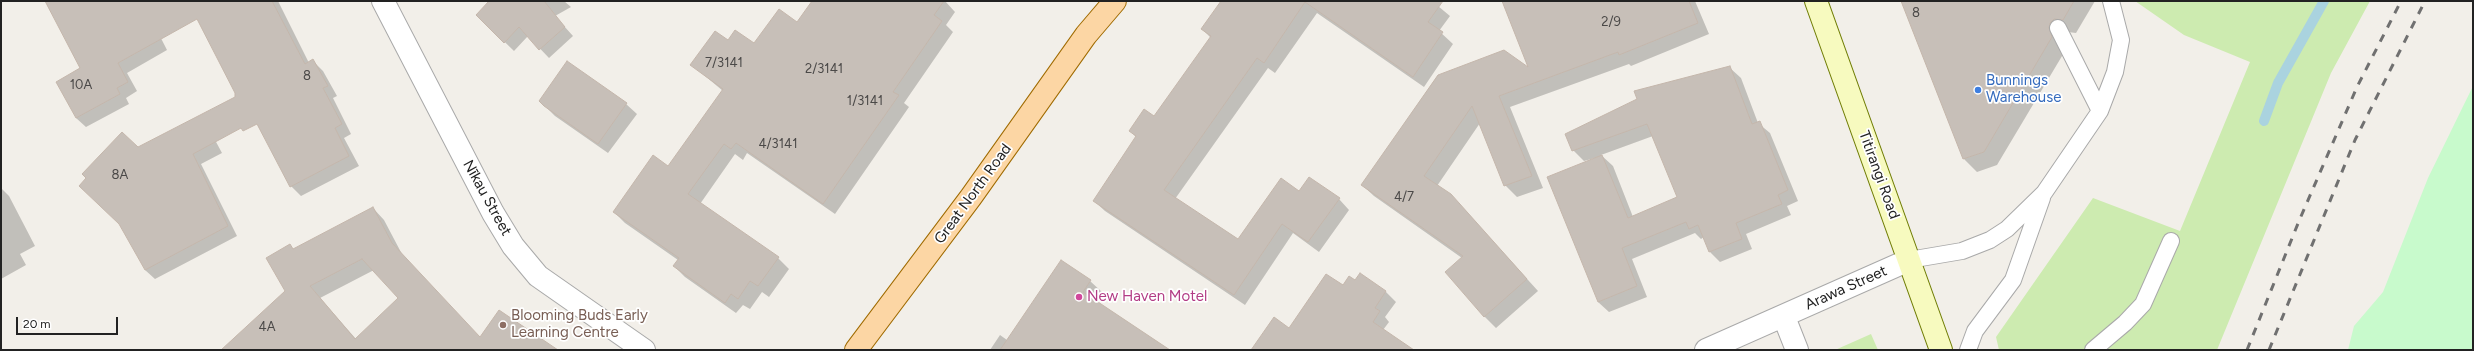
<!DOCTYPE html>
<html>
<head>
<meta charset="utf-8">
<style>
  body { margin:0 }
  #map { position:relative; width:2474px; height:351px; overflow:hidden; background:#f2efe9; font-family:Figtree,sans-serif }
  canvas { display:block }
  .frame { position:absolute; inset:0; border:2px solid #222; pointer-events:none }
  .scale { position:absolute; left:16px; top:317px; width:102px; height:18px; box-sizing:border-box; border:2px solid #222; border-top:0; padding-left:5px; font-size:12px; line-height:14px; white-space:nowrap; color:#222; -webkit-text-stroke:3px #fff; paint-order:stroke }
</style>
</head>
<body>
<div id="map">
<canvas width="2474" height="351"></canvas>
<div class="frame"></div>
<div class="scale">20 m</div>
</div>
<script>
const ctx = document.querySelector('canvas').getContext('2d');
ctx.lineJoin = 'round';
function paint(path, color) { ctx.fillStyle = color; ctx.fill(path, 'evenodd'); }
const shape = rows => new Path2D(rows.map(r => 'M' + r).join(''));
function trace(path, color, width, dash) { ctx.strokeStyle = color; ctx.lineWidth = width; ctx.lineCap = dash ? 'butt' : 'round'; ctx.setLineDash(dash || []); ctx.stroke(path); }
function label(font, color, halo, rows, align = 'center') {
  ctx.font = font + ' Figtree,sans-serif'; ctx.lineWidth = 3.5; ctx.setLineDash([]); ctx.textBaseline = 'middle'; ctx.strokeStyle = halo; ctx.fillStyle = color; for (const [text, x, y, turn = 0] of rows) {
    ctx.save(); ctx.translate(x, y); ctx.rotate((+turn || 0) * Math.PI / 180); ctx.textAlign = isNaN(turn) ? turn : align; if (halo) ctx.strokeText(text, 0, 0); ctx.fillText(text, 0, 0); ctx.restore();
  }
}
paint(shape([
  [2135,1,2370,1,2331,73,2217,350,1999,350,1996,337,2093,198,2180,231,2250,62,2184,35],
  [1871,334,1878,350,1835,350]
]), '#cdebb0');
paint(shape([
  [2473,86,2473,350,2348,350,2354,326,2383,292,2428,178]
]), '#c8facc');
paint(shape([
  [46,1,142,1,167,50,127,73,137,91,126,98,129,104,86,127,76,118,82,69],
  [196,1,278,1,309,63,313,61,323,71,337,96,333,98,351,134,344,138,359,166,301,196,291,186],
  [491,1,564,1,571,7,555,16,573,36,549,58,528,36,514,51,477,15],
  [814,1,945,1,955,12,946,25,953,32,904,103,909,107,835,214,747,153,743,160,735,154,700,204,778,258,789,269,769,297,762,292,750,309,743,305,736,313,685,277,674,266,678,260,625,223,614,212,668,167,723,91,692,65,728,42,754,45,798,23],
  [1222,1,1432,1,1450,16,1439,31,1453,44,1424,87,1317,13,1275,73,1268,68,1175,199,1238,240,1339,199,1349,210,1319,252,1293,233,1245,305,1105,211,1094,201,1137,138,1130,131,1154,117,1211,38,1202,29],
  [1503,1,1695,1,1709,34,1631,66,1629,64,1510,107,1543,188,1517,197,1505,185,1480,123,1437,186,1462,207,1538,291,1496,328,1484,316,1462,258,1374,196,1362,185,1438,75,1530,70],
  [1902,1,2095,1,2076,33,2068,32,2065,51,1997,165,1977,172,1964,159],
  [1730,68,1741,78,1758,123,1770,133,1798,201,1787,206,1791,215,1746,234,1752,249,1720,262,1710,252,1704,237,1701,239,1695,233,1632,259,1647,297,1609,312,1598,302,1595,158,1584,161,1573,150],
  [1653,136,1678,197,1633,217,1613,166,1601,155],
  [626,104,637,114,608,153,555,116,544,105],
  [208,127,222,153,201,164,237,236,155,279,145,270,138,148],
  [1,188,9,196,35,246,20,254,26,265,1,279],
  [373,208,384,220,403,256,480,338,556,350,223,350,286,291,290,246,294,250],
  [374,270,399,298,356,339,320,298],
  [1360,275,1386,292,1396,302,1385,317,1389,322,1383,330,1413,350,1252,350,1289,329,1343,287,1355,281],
  [1090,281,1102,292,1095,302,1168,350,990,350,1000,335,1007,340]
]), '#0003');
trace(shape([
  [2264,121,2278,83,2324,1]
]), '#aad3df', 10);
const building = shape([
  [45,1,272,1,305,64,313,59,328,86,323,88,342,124,335,128,349,156,290,187,257,124,243,131,241,128,193,154,228,226,145,270,119,224,79,186,86,178,82,174,122,132,138,147,235,97,235,93,197,19,118,63,128,82,117,88,120,94,76,118,56,82,80,68,45,1],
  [489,1,544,1,565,27,539,50,519,27,504,43,476,15,489,1],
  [812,1,944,1,934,15,942,21,893,92,899,95,823,204,736,143,731,149,724,144,688,194,779,257,758,286,750,281,738,299,731,294,725,303,673,266,679,258,613,212,653,155,668,166,723,89,690,65,715,31,728,40,735,30,754,43,779,9,797,22,812,1],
  [1221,1,1443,1,1428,22,1443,32,1413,77,1305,2,1264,63,1257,58,1164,190,1238,239,1281,178,1299,191,1309,177,1340,198,1308,242,1282,224,1234,295,1093,201,1136,136,1129,131,1144,109,1154,116,1211,36,1201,29,1221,1],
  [1502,1,1689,1,1698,23,1619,55,1618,52,1499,96,1532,176,1504,186,1472,106,1424,176,1451,194,1527,279,1484,317,1445,272,1463,256,1361,185,1438,75,1504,50,1528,67,1502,1],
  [1901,1,2074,1,2063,20,2054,19,2050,23,2049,28,2052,37,1984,152,1963,159,1901,1],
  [567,61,627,103,598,144,544,106,539,101,567,61],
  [1730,66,1752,124,1760,121,1788,190,1778,195,1782,204,1736,223,1742,239,1709,252,1698,225,1689,229,1686,222,1622,248,1637,286,1598,302,1547,177,1602,155,1628,218,1677,197,1647,124,1572,151,1565,134,1637,99,1634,91,1730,66],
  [373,207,392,243,480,337,499,310,558,350,221,350,285,291,266,258,290,244,293,249,373,207],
  [362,259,398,298,355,339,310,286,362,259],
  [1061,260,1091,280,1083,292,1170,350,1000,350,1061,260],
  [1360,273,1386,291,1375,308,1380,311,1373,322,1414,350,1251,350,1274,317,1289,328,1326,274,1343,285,1349,276,1355,280,1360,273]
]);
paint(building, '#c7bfb8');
trace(building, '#c4b6ab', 1);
const service = shape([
  [2058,28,2100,111],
  [1909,260,1962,251,1990,240,2007,229,2044,193,2100,111,2115,72,2121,40,2111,1],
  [1968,350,1975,331,2013,280,2042,198],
  [2093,350,2125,323,2143,304,2171,241]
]);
const minor = shape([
  [383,1,493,213,513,246,538,276,644,350],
  [1784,317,1797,350],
  [1706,350,1909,260]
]);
const secondary = shape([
  [1816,1,1941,350]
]);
const primary = shape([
  [856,350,971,197,1086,35,1115,1]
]);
trace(service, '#a9a9a9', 18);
trace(minor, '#a9a9a9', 24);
trace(secondary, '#707d05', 24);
trace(primary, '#a06b00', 24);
trace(service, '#fff', 16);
trace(minor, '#fff', 22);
trace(secondary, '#f7fabf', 22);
trace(primary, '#fcd6a4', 22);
trace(shape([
  [2247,350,2299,221,2357,87,2401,1],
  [2269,350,2355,140,2425,1]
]), '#707070', 3, [8, 8]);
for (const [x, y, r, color] of [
  [1978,90,4,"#3f7fe0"],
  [1079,297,4,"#d1479c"],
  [503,325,4,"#8d6e63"]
]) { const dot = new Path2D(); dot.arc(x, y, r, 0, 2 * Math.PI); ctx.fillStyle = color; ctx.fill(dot); trace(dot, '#fff', 1.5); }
label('13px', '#4b4948', null, [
  ["8",1916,13],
  ["2/9",1611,22],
  ["7/3141",724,63],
  ["2/3141",824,69],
  ["8",307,76],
  ["10A",81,85],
  ["1/3141",865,101],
  ["4/3141",778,144],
  ["8A",120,175],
  ["4/7",1404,197],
  ["4A",267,327]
]);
label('15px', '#366cbe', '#fff', [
  ["Bunnings",1986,81],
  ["Warehouse",1986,98]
], 'left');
label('15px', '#222', '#fff', [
  ["Titirangi Road",1879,175,70],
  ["Great North Road",973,194,-54],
  ["Nīkau Street",487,198,61],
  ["Arawa Street",1846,288,-24]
]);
label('15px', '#b23c85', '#fff', [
  ["New Haven Motel",1087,297]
], 'left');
label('15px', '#785e54', '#fff', [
  ["Blooming Buds Early",511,316],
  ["Learning Centre",511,333]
], 'left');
</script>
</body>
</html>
